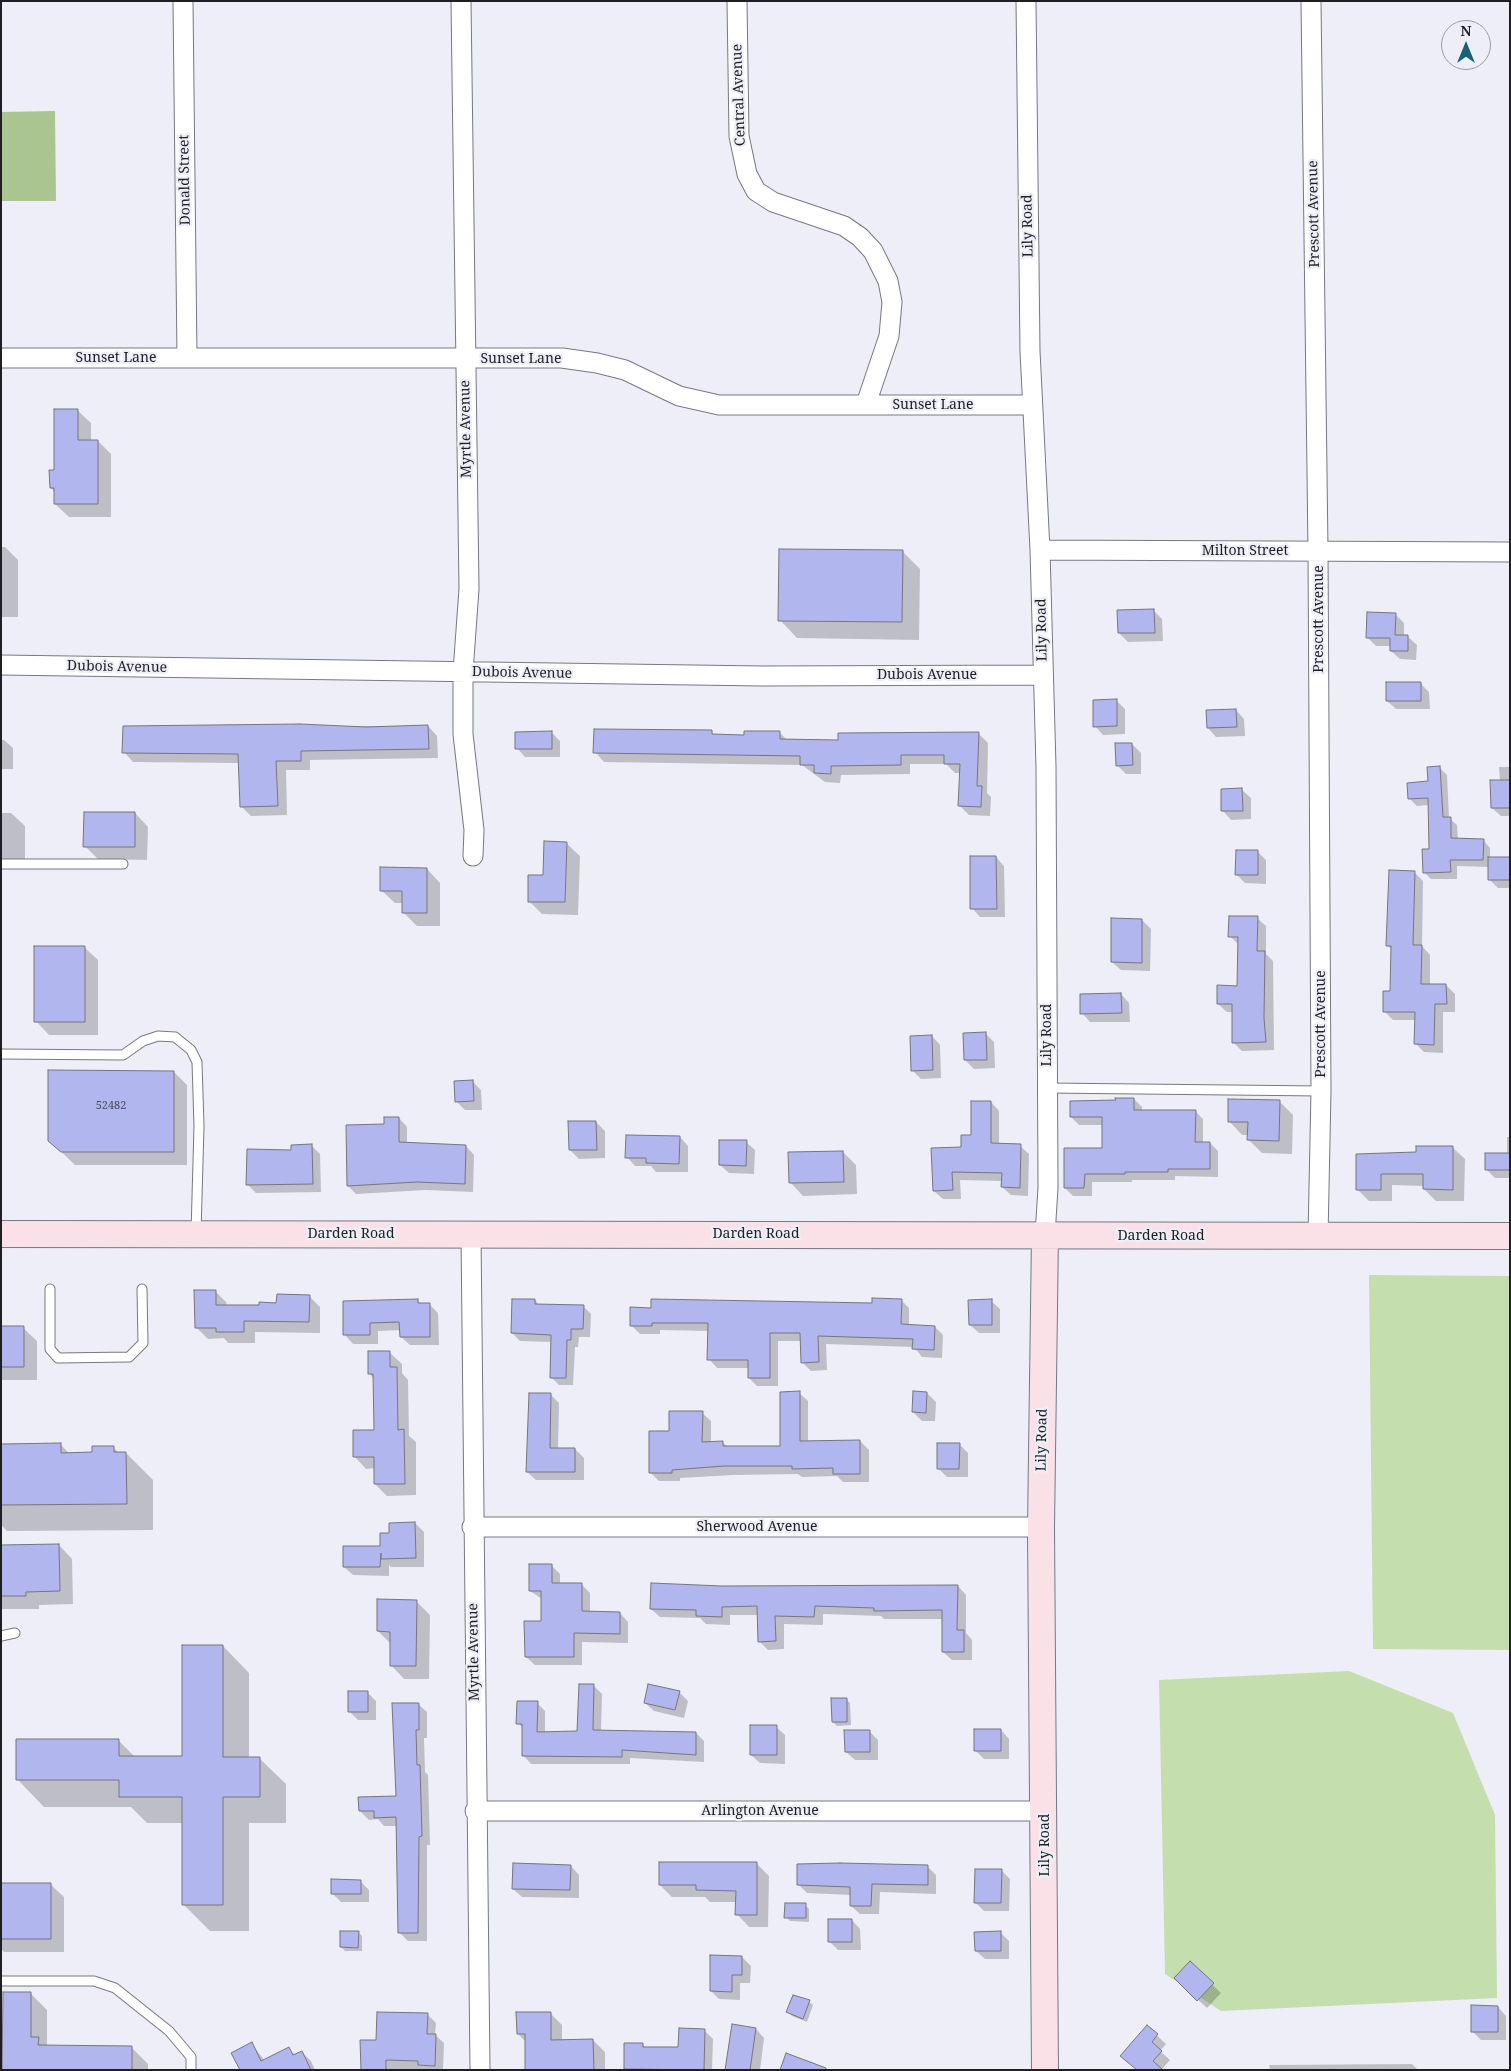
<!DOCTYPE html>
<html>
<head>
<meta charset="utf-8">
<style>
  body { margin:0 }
  #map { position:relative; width:1511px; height:2071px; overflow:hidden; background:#edeef8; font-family:"Noto Serif",serif }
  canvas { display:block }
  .frame { position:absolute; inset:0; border:2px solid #1f1f23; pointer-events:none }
  .north { position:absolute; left:1441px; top:20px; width:50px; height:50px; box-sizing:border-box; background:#edeef8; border:1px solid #9b9ba3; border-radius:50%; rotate:0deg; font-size:14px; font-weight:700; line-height:20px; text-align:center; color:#1f1f23 }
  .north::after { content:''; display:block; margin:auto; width:18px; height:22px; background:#1a6171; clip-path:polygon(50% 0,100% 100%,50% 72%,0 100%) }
</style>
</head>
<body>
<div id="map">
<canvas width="1511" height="2071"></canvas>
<div class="frame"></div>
<div class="north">N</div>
</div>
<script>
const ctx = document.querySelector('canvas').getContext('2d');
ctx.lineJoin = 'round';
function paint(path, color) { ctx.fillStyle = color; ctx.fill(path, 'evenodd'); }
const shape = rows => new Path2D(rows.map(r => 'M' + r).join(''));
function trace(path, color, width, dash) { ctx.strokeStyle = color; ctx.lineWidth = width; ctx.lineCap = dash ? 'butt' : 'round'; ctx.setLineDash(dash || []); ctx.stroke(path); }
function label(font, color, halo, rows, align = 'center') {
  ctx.font = font + ' "Noto Serif",serif'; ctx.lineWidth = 4.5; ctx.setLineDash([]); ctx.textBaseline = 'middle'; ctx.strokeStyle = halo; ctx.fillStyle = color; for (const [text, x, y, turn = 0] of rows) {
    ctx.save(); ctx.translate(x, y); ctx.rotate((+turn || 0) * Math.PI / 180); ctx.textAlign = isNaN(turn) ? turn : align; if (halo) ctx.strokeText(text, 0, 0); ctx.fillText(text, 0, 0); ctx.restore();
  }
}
paint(shape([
  [1369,1275,1510,1276,1510,1650,1373,1649],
  [1349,1671,1453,1713,1495,1815,1497,1998,1221,2011,1165,1974,1159,1680]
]), '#c5deae');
paint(shape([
  [55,111,56,201,1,201,1,112]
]), '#abc591');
paint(shape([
  [77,410,91,423,91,441,98,441,111,454,111,517,69,517,55,504,55,492,51,488],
  [1,547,5,547,18,560,18,617,1,617],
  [902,551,920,569,919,640,797,638,780,620],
  [1154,611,1162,619,1163,641,1128,642,1119,633],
  [1395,614,1404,623,1404,636,1408,637,1417,645,1416,660,1400,659,1391,651,1391,646,1376,646,1367,637],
  [1420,683,1429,692,1430,709,1396,709,1387,701],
  [1116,700,1125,709,1125,734,1103,735,1095,726],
  [1236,710,1244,719,1245,736,1216,737,1208,728],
  [428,726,437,736,438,758,310,760,310,770,286,770,287,815,251,816,241,806,240,763,133,762,124,752,124,727],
  [551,732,560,741,560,757,525,757,517,748],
  [711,732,715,736,746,736,779,732,787,740,839,741,978,733,988,743,987,793,991,797,990,816,969,815,960,806,961,773,955,773,946,764,910,764,910,774,841,775,840,783,825,782,802,765,604,762,595,752],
  [1,740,4,740,13,748,13,769,1,769],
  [1132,744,1141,753,1141,774,1126,774,1117,765],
  [1499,767,1510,767,1510,816,1501,816,1492,808,1500,781],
  [1440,768,1447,775,1449,818,1457,825,1458,839,1483,840,1490,848,1490,858,1510,858,1510,888,1498,888,1489,879,1489,867,1457,866,1457,879,1431,879,1424,872,1430,850,1429,805,1417,806,1410,799,1429,783],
  [1242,790,1251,798,1251,819,1231,820,1223,811],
  [1,813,11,813,25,826,25,867,1,866],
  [135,813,148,827,147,860,98,859,85,846],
  [566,843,580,856,578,915,542,914,529,901],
  [1257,851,1266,860,1266,884,1245,883,1237,875],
  [996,857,1004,866,1005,917,980,917,972,908],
  [427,869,440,883,440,926,417,926,403,912,403,903,395,903,381,890],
  [1414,872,1423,881,1422,946,1430,955,1430,985,1446,985,1455,994,1455,1012,1443,1012,1443,1053,1424,1052,1416,1044,1416,1020,1393,1020,1384,1011,1391,992,1392,950,1387,945],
  [1257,918,1266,926,1266,954,1273,961,1274,1050,1242,1051,1233,1042,1233,1012,1227,1012,1218,1004,1238,987,1239,945,1230,936],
  [1142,920,1151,929,1150,971,1121,970,1112,962],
  [84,947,98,960,98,1035,49,1035,36,1021],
  [1121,994,1129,1003,1130,1022,1090,1022,1082,1013],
  [985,1033,994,1042,995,1068,974,1069,965,1060],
  [932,1036,940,1045,941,1078,921,1079,912,1070],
  [174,1072,187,1085,187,1165,75,1165,50,1141],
  [473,1082,481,1090,482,1110,465,1110,456,1101],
  [1134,1099,1142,1107,1142,1111,1195,1111,1203,1119,1203,1143,1210,1143,1218,1151,1218,1177,1175,1176,1175,1180,1132,1180,1132,1182,1092,1182,1092,1196,1073,1196,1065,1188,1103,1149,1103,1125,1079,1125,1071,1117,1071,1102],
  [1279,1101,1293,1115,1292,1154,1262,1153,1249,1140,1249,1135,1242,1135,1229,1121],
  [991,1102,999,1111,999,1145,1020,1146,1029,1154,1028,1196,1011,1195,1002,1187,1003,1181,960,1180,961,1199,943,1199,934,1191,972,1136],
  [399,1118,407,1127,407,1144,466,1146,474,1155,473,1192,426,1190,356,1194,348,1186,385,1125],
  [596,1122,605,1131,605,1158,579,1159,570,1150],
  [680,1137,688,1146,688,1172,656,1172,651,1166,635,1166,627,1157],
  [1507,1137,1510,1137,1510,1178,1495,1178,1486,1169,1507,1155],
  [746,1142,755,1150,754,1174,729,1173,720,1165],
  [311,1145,320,1154,321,1192,256,1193,247,1184,292,1151],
  [1453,1148,1465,1159,1464,1201,1436,1201,1424,1189,1424,1186,1392,1185,1392,1201,1369,1201,1357,1189,1357,1155,1417,1153],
  [843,1152,856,1165,857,1194,803,1196,790,1182],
  [215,1291,226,1302,227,1306,278,1304,309,1296,320,1307,320,1333,255,1332,255,1343,228,1343,224,1338,208,1339,196,1327],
  [535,1300,539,1305,583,1306,591,1314,590,1337,579,1337,578,1347,575,1347,573,1385,559,1385,551,1377,552,1342,520,1341,512,1333],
  [901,1300,909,1308,909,1326,935,1327,943,1335,942,1358,922,1357,914,1347,826,1344,827,1370,811,1371,802,1362,802,1341,778,1341,778,1386,757,1386,749,1378,749,1368,717,1368,709,1359,709,1331,660,1330,660,1334,640,1334,631,1325,632,1308,873,1304],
  [418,1301,421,1304,429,1304,438,1313,439,1345,410,1345,401,1337,401,1330,378,1331,378,1344,353,1344,345,1335],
  [991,1301,1000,1309,1000,1333,979,1333,970,1325],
  [1,1328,23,1328,37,1341,37,1380,1,1380],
  [390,1353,402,1364,402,1373,408,1380,409,1436,416,1442,416,1495,387,1496,375,1484,375,1468,366,1469,355,1457,375,1431,374,1379,369,1373],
  [799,1393,808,1401,808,1442,860,1441,869,1450,869,1482,843,1482,837,1476,802,1477,798,1474,733,1475,680,1478,680,1481,659,1481,650,1472,670,1432,702,1413,711,1421,711,1443,722,1442,728,1447,782,1447],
  [914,1393,927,1393,936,1402,935,1421,922,1421,913,1412],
  [550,1394,559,1403,558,1449,575,1449,584,1458,584,1480,536,1480,527,1472],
  [959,1444,968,1453,968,1477,947,1477,938,1468],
  [1,1445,61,1445,70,1454,93,1454,113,1447,119,1453,126,1453,153,1480,153,1530,7,1531,1,1525],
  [415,1523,424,1532,424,1567,391,1567,389,1565,389,1576,353,1575,344,1567,382,1547,391,1534],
  [59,1545,72,1559,73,1604,39,1605,39,1609,1,1609,1,1546],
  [551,1565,560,1574,560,1585,582,1585,590,1593,590,1612,620,1613,628,1622,628,1643,582,1642,582,1665,535,1665,526,1657,542,1622,542,1599,530,1591],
  [958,1586,966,1595,966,1633,972,1640,972,1660,952,1660,943,1652,943,1619,884,1619,881,1616,823,1614,823,1625,784,1624,784,1649,768,1650,759,1641,758,1615,730,1615,730,1625,706,1624,700,1618,660,1617,651,1609,722,1587],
  [416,1601,430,1615,429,1679,404,1679,391,1665,391,1644,378,1631],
  [223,1646,249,1673,249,1758,259,1758,286,1784,286,1823,249,1823,249,1931,210,1931,183,1904,183,1823,147,1823,131,1807,44,1807,18,1780,119,1741,136,1758,184,1758],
  [594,1686,602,1694,601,1731,696,1733,704,1741,704,1762,630,1758,630,1764,531,1764,523,1755,523,1728,518,1723,537,1703,545,1711,545,1733,578,1733],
  [367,1692,376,1701,376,1720,358,1720,349,1711],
  [679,1692,688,1701,684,1718,654,1711,645,1703],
  [846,1699,850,1703,851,1725,837,1726,833,1722],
  [418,1704,427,1712,427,1738,424,1738,425,1772,428,1775,430,1845,427,1845,427,1941,408,1941,399,1932,397,1826,384,1826,378,1819,369,1820,360,1811,397,1797],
  [776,1727,785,1735,785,1764,760,1763,751,1755],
  [1001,1730,1009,1739,1009,1759,984,1759,975,1750],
  [869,1731,878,1740,878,1760,855,1760,846,1752],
  [757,1864,769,1876,768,1927,749,1927,737,1914,737,1902,710,1902,705,1897,672,1897,660,1885],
  [571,1866,579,1875,579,1898,522,1897,513,1889],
  [927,1866,936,1875,936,1894,880,1892,879,1914,860,1914,851,1906,852,1895,807,1893,799,1885],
  [1001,1870,1010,1879,1009,1911,984,1911,975,1902],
  [360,1881,369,1890,369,1902,341,1902,332,1893],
  [1,1884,50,1884,64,1897,64,1952,4,1952,1,1949],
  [805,1905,809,1909,809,1922,790,1921,786,1917],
  [852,1920,860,1929,861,1950,838,1950,830,1942],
  [358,1932,362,1936,362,1951,345,1951,341,1947],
  [1000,1932,1009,1941,1009,1959,985,1959,976,1951],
  [742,1957,751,1966,750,1983,740,1983,740,2000,719,1999,711,1991],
  [1190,1963,1221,1993,1207,2008,1184,1987],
  [31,1994,47,2010,47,2047,131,2047,148,2064,148,2070,4,2070],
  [809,2002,813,2005,807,2022,792,2016,788,2012],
  [1498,2007,1506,2016,1506,2040,1481,2040,1472,2031],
  [550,2013,562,2025,562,2041,593,2040,605,2052,605,2070,527,2070,526,2042,518,2034],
  [427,2014,436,2023,435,2035,444,2043,443,2070,362,2070,377,2041],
  [1147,2026,1166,2044,1160,2051,1170,2060,1161,2070,1137,2070],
  [756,2029,764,2038,760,2070,726,2070],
  [704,2030,713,2039,712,2070,626,2069,642,2044,646,2048,680,2048],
  [251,2043,265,2061,289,2049,295,2055,302,2052,311,2061,315,2070,241,2070],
  [1412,2064,1418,2070,1270,2070,1269,2065]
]), '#0003');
const building = shape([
  [54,409,78,409,78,440,98,440,98,504,54,504,54,488,50,488,49,470,54,470,54,409],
  [779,549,903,550,902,622,778,621,779,549],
  [1154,609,1155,633,1118,633,1117,610,1154,609],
  [1367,612,1396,613,1395,635,1408,635,1408,651,1390,651,1390,638,1366,638,1367,612],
  [1386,682,1421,682,1421,701,1386,701,1386,682],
  [1117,699,1117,726,1093,727,1093,700,1117,699],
  [1236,709,1237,727,1207,728,1206,710,1236,709],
  [300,724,366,727,428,725,429,749,301,751,301,761,276,761,278,806,240,807,238,754,122,753,123,726,300,724],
  [594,729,712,730,712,734,744,735,744,731,780,731,780,739,838,740,838,733,979,732,977,786,982,786,981,807,958,806,960,764,944,764,944,755,901,755,901,765,831,766,831,774,814,773,814,765,800,765,800,756,593,753,594,729],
  [552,731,552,749,515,749,515,732,552,731],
  [1115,743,1132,743,1133,765,1116,766,1115,743],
  [1440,766,1443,817,1451,817,1451,838,1484,839,1483,860,1450,860,1451,872,1423,873,1422,849,1429,849,1428,798,1408,799,1407,783,1428,781,1427,767,1440,766],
  [1490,780,1510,780,1510,808,1491,808,1490,780],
  [1242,788,1243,811,1221,811,1221,789,1242,788],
  [84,812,135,812,135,847,83,847,84,812],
  [544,841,567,842,565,902,528,902,528,875,543,875,544,841],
  [1236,850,1258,850,1258,875,1235,875,1236,850],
  [970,856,996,856,997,909,970,909,970,856],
  [1488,857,1510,857,1510,880,1488,880,1488,857],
  [380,867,427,868,427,913,402,913,402,891,380,891,380,867],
  [1389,870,1415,871,1413,945,1422,945,1421,984,1446,984,1447,1004,1435,1004,1434,1045,1414,1044,1415,1012,1383,1012,1383,991,1390,991,1391,946,1386,946,1389,870],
  [1229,916,1258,916,1257,951,1265,951,1264,1018,1266,1042,1232,1043,1232,1004,1217,1004,1217,985,1237,986,1238,937,1228,937,1229,916],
  [1111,918,1142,919,1142,963,1111,962,1111,918],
  [34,946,85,946,85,1022,34,1022,34,946],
  [1121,993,1122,1013,1080,1014,1080,994,1121,993],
  [986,1032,987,1060,964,1060,963,1033,986,1032],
  [932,1035,933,1070,911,1071,910,1036,932,1035],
  [48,1070,174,1071,174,1152,61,1152,48,1141,48,1070],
  [473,1080,474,1101,455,1102,454,1081,473,1080],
  [1115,1098,1134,1098,1134,1110,1196,1110,1195,1142,1210,1142,1210,1169,1168,1169,1168,1172,1125,1172,1125,1174,1085,1174,1084,1188,1064,1188,1064,1148,1102,1148,1102,1117,1070,1117,1070,1101,1116,1100,1115,1098],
  [1228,1099,1280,1100,1279,1141,1247,1140,1248,1122,1228,1122,1228,1099],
  [971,1101,991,1101,991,1143,1021,1144,1020,1188,1001,1187,1002,1173,952,1172,953,1190,933,1191,931,1148,961,1147,961,1135,971,1135,971,1101],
  [384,1117,399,1117,399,1142,466,1145,465,1184,417,1182,347,1186,346,1125,384,1124,384,1117],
  [568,1121,596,1121,597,1150,569,1150,568,1121],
  [626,1135,680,1136,679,1164,646,1163,646,1158,625,1158,626,1135],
  [719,1140,747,1140,746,1166,719,1165,719,1140],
  [312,1144,313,1184,246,1185,247,1149,291,1150,291,1145,312,1144],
  [1416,1146,1453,1146,1453,1190,1423,1189,1423,1174,1381,1174,1381,1190,1356,1190,1356,1154,1416,1152,1416,1146],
  [843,1151,844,1182,789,1183,788,1152,843,1151],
  [1485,1153,1510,1153,1510,1170,1485,1170,1485,1153],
  [194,1290,216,1290,216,1305,259,1305,259,1302,276,1303,277,1294,310,1295,309,1322,244,1321,244,1332,216,1332,216,1328,195,1328,194,1290],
  [872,1298,902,1299,901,1324,935,1326,934,1350,912,1349,913,1339,818,1336,819,1362,801,1363,800,1333,770,1333,770,1378,748,1378,748,1360,707,1360,708,1323,652,1323,652,1326,630,1326,630,1307,651,1308,651,1299,872,1303,872,1298],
  [418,1299,418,1303,430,1303,430,1337,400,1337,399,1322,370,1323,370,1335,343,1335,343,1301,418,1299],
  [512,1299,535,1299,535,1304,584,1305,583,1329,571,1329,571,1340,567,1340,566,1378,550,1378,551,1335,511,1333,512,1299],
  [992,1299,992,1325,969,1325,968,1300,992,1299],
  [1,1326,24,1326,24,1367,1,1367,1,1326],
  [368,1351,390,1351,390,1367,397,1367,398,1430,404,1429,405,1484,374,1484,374,1457,353,1457,353,1430,374,1430,373,1374,368,1374,368,1351],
  [800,1391,800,1441,860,1440,860,1474,833,1474,833,1468,792,1469,792,1466,724,1466,672,1470,672,1473,649,1473,649,1431,669,1431,669,1411,703,1411,702,1442,723,1441,723,1446,780,1446,780,1392,800,1391],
  [913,1391,927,1392,926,1413,912,1412,913,1391],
  [529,1393,551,1393,550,1448,575,1448,575,1472,526,1472,529,1393],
  [61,1443,61,1453,92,1452,92,1446,114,1446,114,1452,126,1452,127,1504,1,1505,1,1444,61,1443],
  [937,1443,960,1443,959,1469,937,1469,937,1443],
  [415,1522,416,1558,381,1559,381,1553,380,1567,343,1567,343,1546,380,1546,380,1533,389,1533,389,1523,415,1522],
  [59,1544,60,1591,26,1592,26,1596,1,1596,1,1545,59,1544],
  [529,1564,552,1564,552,1583,582,1583,582,1611,620,1612,620,1634,574,1633,574,1657,525,1657,524,1621,541,1621,541,1591,529,1591,529,1564],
  [651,1583,722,1586,958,1585,957,1630,964,1630,964,1652,942,1652,942,1610,874,1611,874,1608,815,1606,814,1617,775,1616,776,1641,758,1642,757,1606,722,1607,722,1617,696,1616,696,1610,650,1609,651,1583],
  [377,1599,417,1600,416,1666,390,1666,390,1632,377,1631,377,1599],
  [182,1645,223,1645,223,1757,260,1757,260,1797,223,1797,223,1905,182,1905,182,1797,119,1797,119,1780,16,1780,16,1739,119,1739,119,1756,182,1756,182,1645],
  [579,1684,594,1684,593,1730,696,1732,696,1755,622,1750,622,1757,522,1756,522,1724,516,1724,517,1701,538,1701,537,1732,577,1731,579,1684],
  [648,1684,680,1691,675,1710,644,1703,648,1684],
  [348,1691,368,1691,368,1712,348,1712,348,1691],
  [831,1698,847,1698,847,1722,832,1722,831,1698],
  [392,1703,419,1703,419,1730,416,1730,417,1765,420,1765,422,1836,419,1837,418,1933,398,1933,396,1817,374,1818,374,1811,359,1811,358,1797,396,1796,392,1703],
  [750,1725,777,1725,777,1755,750,1755,750,1725],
  [974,1729,1001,1729,1001,1751,974,1751,974,1729],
  [844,1730,870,1730,870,1752,845,1752,844,1730],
  [659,1862,757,1862,757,1915,735,1915,736,1891,696,1890,696,1885,659,1885,659,1862],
  [513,1863,571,1865,570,1890,512,1889,513,1863],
  [840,1863,928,1865,928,1885,872,1884,871,1906,850,1906,850,1887,797,1885,797,1864,840,1863],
  [975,1869,1002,1869,1001,1903,974,1903,975,1869],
  [331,1879,361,1880,361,1894,331,1894,331,1879],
  [1,1883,51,1883,51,1939,1,1939,1,1883],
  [785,1903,806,1903,806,1918,784,1918,785,1903],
  [828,1919,852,1919,852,1942,828,1942,828,1919],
  [340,1931,359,1931,358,1948,340,1947,340,1931],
  [1001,1931,1001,1951,975,1951,974,1932,1001,1931],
  [710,1955,742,1956,742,1975,732,1975,732,1992,710,1991,710,1955],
  [1190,1961,1214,1983,1197,2001,1174,1978,1190,1961],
  [3,1992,31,1992,31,2037,39,2037,38,2045,132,2046,132,2070,2,2070,3,1992],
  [793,1995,810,2000,803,2019,786,2012,793,1995],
  [1471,2005,1498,2006,1498,2032,1471,2032,1471,2005],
  [377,2012,428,2013,427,2034,436,2034,435,2066,418,2065,418,2061,386,2060,386,2070,361,2070,360,2040,376,2040,377,2012],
  [516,2012,551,2012,551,2040,593,2039,594,2070,525,2070,525,2034,517,2034,516,2012],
  [732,2024,756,2028,750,2070,725,2070,732,2024],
  [1147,2025,1158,2034,1152,2042,1162,2051,1153,2061,1163,2070,1137,2070,1120,2056,1147,2025],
  [679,2028,705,2029,704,2070,624,2069,624,2043,643,2043,643,2047,678,2047,679,2028],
  [252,2042,261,2061,289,2047,293,2055,302,2051,311,2070,240,2070,231,2053,252,2042],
  [786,2053,826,2068,826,2070,780,2070,786,2053]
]);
paint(building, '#b1b7ee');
trace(building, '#74757e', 1);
const lane = shape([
  [1,864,123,864],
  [1,1054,123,1055,143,1041,158,1036,175,1037,191,1050,197,1062,199,1126,196,1233],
  [1047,1088,1321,1091],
  [50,1289,50,1349,58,1358,129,1357,143,1343,142,1289],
  [1,1636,15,1633],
  [1,1981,94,1981,115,1988,169,2031,191,2057,191,2070]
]);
const street = shape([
  [183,1,187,358],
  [461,1,469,589,463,672,463,734,474,830,473,856],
  [737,1,739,136,747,174,756,191,773,202,844,226,860,237,873,251,888,281,892,302,889,336,866,404],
  [1026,1,1030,351,1040,550,1046,767,1048,1188,1045,1235],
  [1311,1,1318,551,1321,1091,1318,1237],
  [1,358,562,358,597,363,625,370,679,396,719,405,1032,405],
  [1040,550,1510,552],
  [1,665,762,676,1043,675],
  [471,1234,480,2070],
  [472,1527,1041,1527],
  [475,1811,1045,1811]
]);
const secondary = shape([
  [1,1234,1510,1236],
  [1045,2070,1041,1527,1045,1235]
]);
trace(lane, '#777881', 11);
trace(street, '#777881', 21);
trace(secondary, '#777881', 28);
trace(lane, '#fff', 9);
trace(street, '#fff', 19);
trace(secondary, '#fae1e8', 26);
label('11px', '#444556', null, [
  ["52482",111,1106]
]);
label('14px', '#1f1f23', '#edeef8', [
  ["Central Avenue",739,95,-92],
  ["Donald Street",185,180,-91],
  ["Prescott Avenue",1314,214,-91],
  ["Lily Road",1028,226,-91],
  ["Sunset Lane",116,358],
  ["Sunset Lane",521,359],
  ["Sunset Lane",933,405],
  ["Myrtle Avenue",466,429,-91],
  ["Milton Street",1245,551],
  ["Prescott Avenue",1319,619,-90],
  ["Lily Road",1042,630,-91],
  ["Dubois Avenue",117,667,1],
  ["Dubois Avenue",522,673,1],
  ["Dubois Avenue",927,675],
  ["Prescott Avenue",1321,1024,-90],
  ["Lily Road",1047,1035,-90],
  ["Darden Road",351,1234],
  ["Darden Road",756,1234],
  ["Darden Road",1161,1236],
  ["Lily Road",1042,1440,-89],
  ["Sherwood Avenue",757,1527],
  ["Myrtle Avenue",474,1652,-91],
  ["Arlington Avenue",760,1811],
  ["Lily Road",1045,1845,-90]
]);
</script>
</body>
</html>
